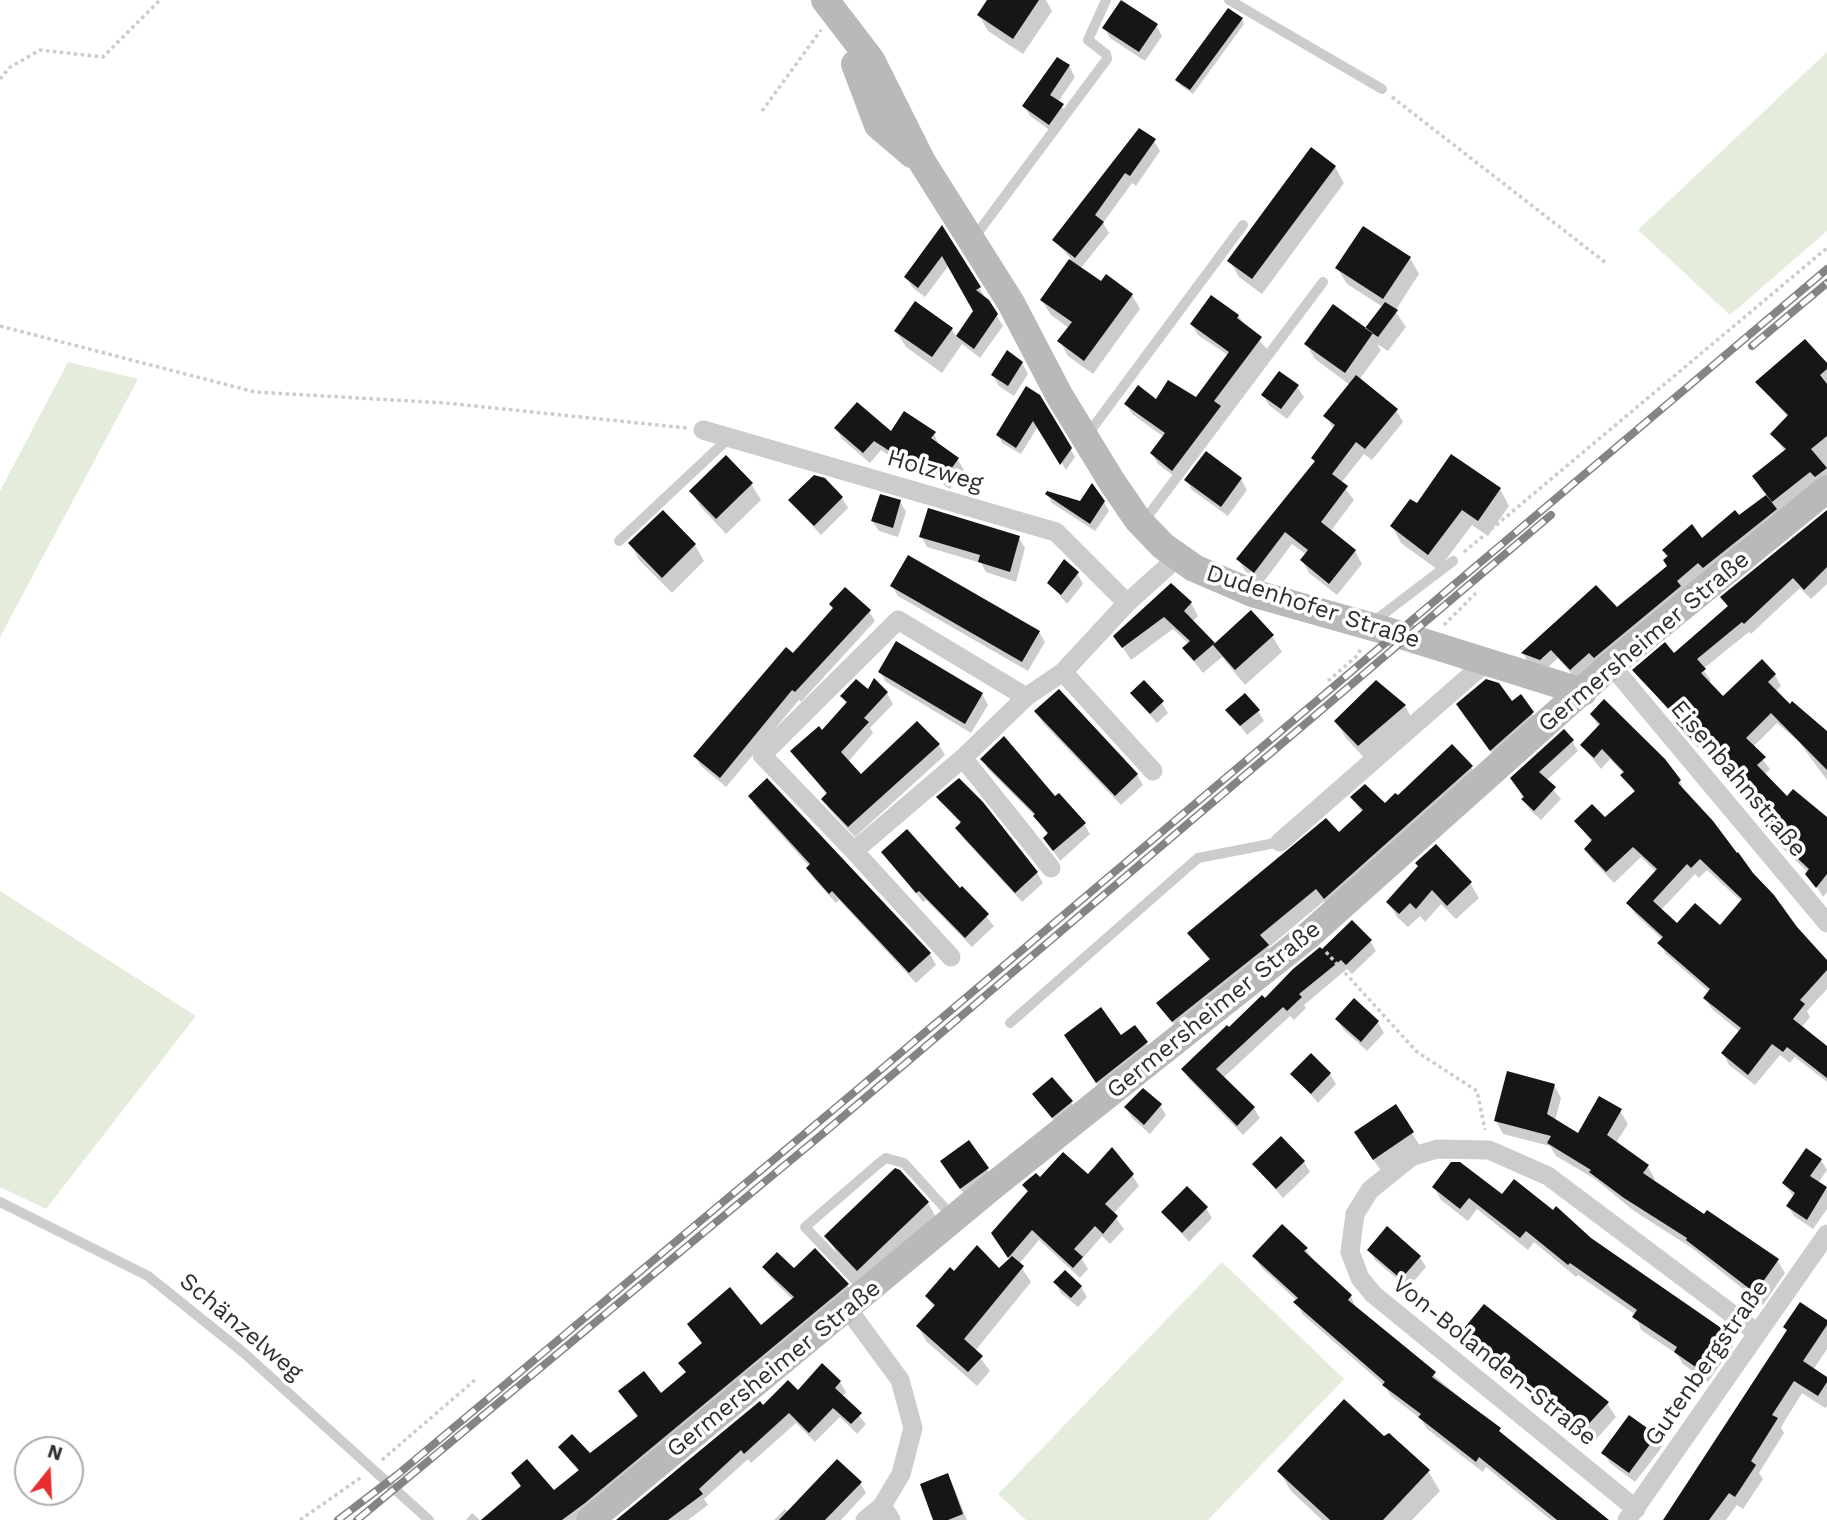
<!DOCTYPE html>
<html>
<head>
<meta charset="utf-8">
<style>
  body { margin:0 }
  #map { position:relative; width:1827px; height:1520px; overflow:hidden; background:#fff; font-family:"Work Sans",sans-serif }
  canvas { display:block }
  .north { position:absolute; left:14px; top:1436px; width:70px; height:70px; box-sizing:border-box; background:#fff; border:2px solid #acacac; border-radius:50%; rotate:18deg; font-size:19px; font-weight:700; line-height:28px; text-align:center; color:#2f2f2f }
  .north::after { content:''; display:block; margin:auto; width:24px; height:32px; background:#e72f31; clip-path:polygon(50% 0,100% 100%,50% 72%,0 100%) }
</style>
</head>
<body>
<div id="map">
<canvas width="1827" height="1520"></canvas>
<div class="north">N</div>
</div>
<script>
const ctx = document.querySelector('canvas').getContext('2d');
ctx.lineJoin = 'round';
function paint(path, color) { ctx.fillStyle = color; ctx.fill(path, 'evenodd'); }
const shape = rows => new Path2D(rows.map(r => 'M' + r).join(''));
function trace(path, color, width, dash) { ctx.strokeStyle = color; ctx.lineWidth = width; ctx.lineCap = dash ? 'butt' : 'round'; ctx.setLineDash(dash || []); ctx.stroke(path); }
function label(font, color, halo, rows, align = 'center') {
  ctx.font = font + ' "Work Sans",sans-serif'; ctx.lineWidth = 7; ctx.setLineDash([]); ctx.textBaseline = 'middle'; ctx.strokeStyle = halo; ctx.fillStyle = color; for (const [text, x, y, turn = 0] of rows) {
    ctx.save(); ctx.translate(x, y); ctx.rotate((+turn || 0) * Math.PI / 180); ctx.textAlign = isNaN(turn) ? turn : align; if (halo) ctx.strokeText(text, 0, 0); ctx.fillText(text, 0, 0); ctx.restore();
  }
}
paint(shape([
  [1827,52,1827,231,1730,315,1638,230],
  [68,362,138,379,0,637,0,491],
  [0,891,196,1016,46,1209,0,1187],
  [1222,1262,1344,1379,1208,1520,1026,1520,998,1494]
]), '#e4ecdc');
paint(shape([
  [989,0,1046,0,1052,11,1023,54,988,31,979,15],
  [1242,19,1244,24,1193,94,1180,85,1177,80],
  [1156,25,1162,36,1145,61,1110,38,1104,28],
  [1069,66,1075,77,1058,102,1069,116,1055,134,1030,116,1024,106],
  [1154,141,1160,151,1136,186,1132,183,1103,223,1109,233,1080,269,1101,283,1132,295,1140,309,1093,374,1068,356,1060,341,1069,328,1051,315,1042,301,1071,259,1055,241,1107,169,1111,171],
  [1335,167,1344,183,1262,294,1239,277,1230,261],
  [942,228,1003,326,980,358,962,344,942,373,906,347,896,331,952,329,957,338,976,311,949,265,925,297,912,287,906,277],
  [1410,258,1419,274,1395,311,1406,327,1388,351,1377,344,1381,350,1359,380,1396,410,1403,422,1372,460,1364,454,1341,483,1354,500,1330,532,1355,551,1362,564,1337,595,1309,573,1302,560,1307,555,1292,544,1262,584,1245,571,1238,559,1316,463,1313,458,1333,428,1326,416,1350,385,1315,359,1306,344,1365,330,1383,307,1347,284,1337,268],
  [1238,316,1267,349,1221,410,1225,418,1179,480,1158,464,1152,454,1164,437,1132,414,1126,404,1197,399,1229,356,1198,335,1192,325],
  [1805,342,1827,362,1827,483,1576,679,1558,658,1546,669,1528,662,1523,653,1616,609,1669,567,1664,550,1702,540,1767,496,1754,476,1785,452,1772,434,1788,417,1757,382],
  [1022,363,1028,374,1014,396,999,386,993,375],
  [1297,387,1304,397,1287,419,1269,405,1263,395],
  [1039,396,1075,457,1066,470,1038,426,1021,454,1002,443,998,435],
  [836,428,934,433,939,446,958,460,964,470,950,489,923,470,919,476,881,450,870,463,842,439],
  [1241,479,1247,490,1228,516,1192,490,1186,480],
  [751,484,761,500,726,534,701,507,691,491],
  [1500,489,1509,506,1488,536,1472,525,1438,570,1401,543,1392,526,1417,506],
  [1047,494,1081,503,1104,502,1109,511,1095,531,1052,503],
  [842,498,848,508,821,535,790,501],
  [900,501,906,512,898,537,879,531,872,521],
  [1827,513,1827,584,1811,599,1800,588,1751,634,1749,632,1703,669,1711,681,1708,683,1723,699,1775,675,1781,686,1775,692,1790,707,1827,732,1827,780,1799,742,1777,723,1753,747,1770,769,1764,775,1787,798,1827,822,1827,892,1823,897,1808,872,1777,843,1765,823,1722,772,1684,733,1679,722,1634,670,1674,655,1728,608,1723,598],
  [921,536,1019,538,1025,548,1016,582,986,572,981,563,927,547],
  [630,543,695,545,704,561,672,593,639,560],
  [1077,573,1083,584,1067,604,1049,583],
  [892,586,1039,632,1045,642,1028,671,898,596],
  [1191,603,1198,616,1192,622,1215,646,1272,636,1282,652,1245,685,1222,657,1203,673,1184,649,1189,644,1173,629,1131,660,1115,636],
  [834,609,869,611,875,621,801,702,799,700,726,787,701,766,695,756],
  [880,672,982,694,988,705,971,733,886,682],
  [1376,682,1405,706,1414,722,1368,762,1346,738,1336,722],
  [868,692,887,693,893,704,870,728,873,733,848,762,861,776,939,745,945,755,855,837,829,809,823,799,827,795,793,751,822,733,847,705,842,696],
  [1132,694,1162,703,1168,713,1157,723],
  [1228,710,1258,711,1264,721,1247,735],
  [1036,711,1137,775,1143,785,1121,805,1042,722],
  [1532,713,1538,723,1497,760,1465,715],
  [1592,714,1664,760,1680,781,1685,794,1827,962,1827,989,1807,1011,1810,1017,1801,1028,1827,1048,1827,1082,1795,1057,1790,1063,1780,1055,1755,1085,1729,1065,1723,1053,1740,1032,1712,1009,1705,998,1710,993,1666,954,1660,943,1663,940,1635,914,1628,903,1656,872,1641,857,1614,883,1592,860,1586,849,1592,843,1577,821,1605,820,1635,793,1624,774,1610,759,1601,769,1582,746,1598,726],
  [1707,870,1742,902,1720,928,1677,925,1661,910,1695,874,1699,878],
  [1572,741,1578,751,1546,781,1561,799,1541,820,1530,810,1518,789],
  [982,759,1055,798,1084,824,1090,834,1060,861,1045,838,1048,835,1035,816,988,769],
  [1471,767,1479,780,1333,911,1324,901,1268,948,1275,959,1181,1034,1159,1003,1210,961,1189,934,1339,835,1362,813,1352,797,1385,806],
  [767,780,930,954,936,965,916,983,839,900,836,903,814,879,808,869,810,867,756,807,750,796],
  [938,797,1037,873,1043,883,1022,902,963,838,957,828,961,824],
  [883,852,959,891,962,888,994,926,972,947,926,900,923,902],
  [1419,867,1470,883,1479,898,1456,919,1441,904,1425,922,1420,916,1408,927,1397,917,1388,902],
  [1370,941,1376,951,1352,974,1347,969,1304,1005,1306,1008,1294,1020,1290,1016,1223,1078,1254,1108,1260,1118,1243,1135,1189,1079,1183,1069,1265,1000],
  [1354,1000,1378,1023,1384,1033,1367,1051,1343,1029,1337,1019],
  [1121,1038,1146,1043,1152,1053,1103,1092,1072,1045],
  [1293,1074,1330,1074,1336,1084,1318,1103],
  [1554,1085,1561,1098,1555,1121,1579,1135,1620,1111,1628,1124,1616,1143,1648,1167,1655,1179,1653,1182,1777,1260,1785,1273,1763,1305,1692,1248,1634,1211,1595,1179,1556,1156,1550,1146,1503,1134,1496,1121],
  [1034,1094,1071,1102,1077,1113,1059,1127],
  [1160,1105,1166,1115,1150,1134,1132,1118,1126,1108],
  [1395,1107,1422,1149,1384,1175,1366,1149],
  [1821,1160,1827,1170,1818,1183,1827,1189,1827,1209,1813,1229,1794,1216,1788,1206,1794,1197,1784,1184],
  [1304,1162,1310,1172,1283,1198,1254,1164],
  [987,1169,993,1179,967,1198,948,1172],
  [1132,1175,1139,1186,1113,1214,1124,1229,1110,1244,1102,1236,1082,1259,1088,1269,1080,1278,1039,1240,1019,1264,1031,1282,975,1351,990,1371,977,1386,926,1341,918,1326,934,1308,927,1296,954,1273,998,1270,1011,1260,1000,1245,1028,1193,1024,1185,1041,1179],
  [1434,1187,1502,1196,1590,1239,1726,1333,1733,1346,1708,1382,1683,1364,1677,1354,1641,1330,1636,1315,1578,1275,1576,1277,1534,1242,1528,1250,1477,1209,1468,1221,1441,1200],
  [928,1203,937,1219,867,1286,836,1252,827,1236],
  [1206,1208,1212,1218,1189,1242,1163,1212],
  [1306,1249,1313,1260,1351,1296,1356,1309,1604,1520,1551,1520,1486,1467,1483,1472,1427,1429,1421,1419,1391,1396,1385,1386,1302,1314,1297,1301,1261,1267,1254,1256],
  [1369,1250,1420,1257,1426,1267,1408,1288,1375,1260],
  [764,1267,794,1270,847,1285,853,1296,580,1520,483,1520,522,1488,513,1474,554,1492,579,1472,560,1447,589,1456,638,1418,620,1392,661,1396,687,1374,680,1363,703,1344,689,1324,761,1328,793,1300,771,1278],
  [1055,1282,1081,1287,1087,1297,1078,1307,1061,1293],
  [1827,1322,1827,1349,1813,1370,1827,1379,1827,1406,1825,1408,1802,1393,1781,1427,1784,1433,1759,1473,1763,1479,1743,1509,1737,1505,1726,1520,1665,1520,1788,1332,1785,1327],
  [1463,1332,1607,1403,1616,1417,1591,1445,1553,1410,1550,1413,1471,1347],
  [840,1382,846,1392,842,1397,866,1424,857,1434,840,1417,815,1442,796,1423,751,1463,748,1459,704,1499,708,1505,688,1520,617,1520,763,1407,798,1392],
  [1656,1436,1662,1447,1635,1482,1610,1463,1604,1453],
  [1383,1438,1428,1471,1440,1491,1412,1520,1322,1520,1291,1491,1279,1471],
  [947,1475,955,1490,967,1520,935,1520],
  [860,1483,866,1493,841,1520,774,1520,785,1509,788,1512],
  [472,1513,480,1520,466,1520]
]), '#0003');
paint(shape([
  [987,0,1039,0,1013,39,977,15],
  [1121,0,1158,24,1139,52,1102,28],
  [1228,8,1243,18,1190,90,1175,80],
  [1057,57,1070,65,1050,95,1064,104,1049,125,1022,106],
  [1139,128,1156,139,1130,176,1125,173,1095,215,1104,222,1075,258,1052,240],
  [1311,147,1336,166,1252,279,1227,261],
  [942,225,981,287,976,290,989,300,998,314,974,349,956,336,973,311,942,256,918,288,904,277],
  [1363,226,1411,257,1383,299,1335,268],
  [1069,259,1101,281,1106,274,1133,294,1084,361,1057,341,1072,322,1040,300],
  [1211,295,1239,315,1237,318,1262,337,1214,401,1221,406,1172,471,1150,453,1165,433,1124,404,1138,385,1156,399,1168,380,1196,397,1229,352,1190,324],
  [915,301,953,328,932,357,894,331],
  [1385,302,1398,310,1378,337,1365,328],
  [1333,304,1373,333,1345,373,1304,344],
  [1805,339,1827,363,1827,369,1820,375,1827,384,1827,436,1811,449,1827,468,1815,477,1810,472,1772,502,1752,476,1786,449,1770,434,1788,415,1755,382],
  [1007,350,1023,362,1008,386,991,375],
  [1279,371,1299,385,1281,409,1261,395],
  [1356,375,1398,409,1365,449,1356,442,1332,474,1348,486,1321,522,1356,550,1329,584,1300,560,1308,550,1285,532,1254,573,1236,559,1315,461,1311,458,1335,425,1323,416],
  [1026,386,1040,395,1072,448,1060,465,1033,421,1016,448,996,435],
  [857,402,891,431,904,411,936,432,931,438,959,458,943,480,917,460,913,466,874,441,863,453,834,428],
  [1206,451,1242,478,1221,507,1184,480],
  [1451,454,1501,488,1478,521,1462,510,1428,555,1390,526,1410,499,1417,503],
  [726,455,753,483,716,519,689,491],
  [814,475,825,478,843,497,814,526,788,500],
  [1092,483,1105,501,1090,524,1045,494,1047,491,1080,501],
  [880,494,901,500,893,528,871,521],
  [1766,495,1777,509,1703,568,1698,563,1677,581,1681,586,1594,658,1589,653,1570,670,1551,650,1540,660,1521,653,1596,585,1617,607,1667,566,1663,560,1668,556,1662,550,1692,524,1702,538,1735,510,1739,515],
  [928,508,1020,536,1010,572,978,562,980,555,919,537],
  [663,510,696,544,662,578,628,543],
  [1827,510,1827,567,1804,590,1793,578,1744,624,1742,622,1697,659,1706,669,1701,673,1723,696,1762,659,1776,674,1768,682,1790,704,1792,701,1827,731,1827,770,1771,713,1746,738,1766,757,1757,765,1787,796,1793,789,1827,817,1827,874,1816,888,1805,874,1809,869,1769,832,1770,830,1762,823,1764,821,1721,773,1724,771,1676,723,1679,720,1632,670,1665,642,1674,653,1728,606,1720,597],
  [908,555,1040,631,1022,662,890,586],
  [1064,559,1079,572,1061,595,1047,583],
  [1171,583,1192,602,1184,611,1215,643,1194,661,1182,648,1190,641,1164,617,1122,648,1113,636],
  [845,587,871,610,795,692,792,690,720,778,693,756,786,647,793,653,833,608,829,604],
  [1251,610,1274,635,1235,670,1213,645],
  [896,641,983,693,965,724,878,672],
  [874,678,888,692,864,718,869,722,841,752,861,774,917,721,940,744,848,827,821,799,827,793,790,751,819,726,822,730,847,702,840,696,856,679,868,689],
  [1486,679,1499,683,1512,701,1521,694,1534,712,1490,751,1456,704],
  [1144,680,1164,701,1150,714,1130,693],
  [1376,680,1406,705,1358,746,1334,721],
  [1059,689,1138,774,1115,796,1034,711],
  [1245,693,1260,710,1240,726,1225,710],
  [1604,699,1665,759,1681,780,1678,783,1713,821,1737,853,1738,852,1753,873,1774,895,1797,927,1827,960,1827,970,1800,1000,1805,1004,1793,1019,1827,1046,1827,1078,1787,1047,1783,1052,1772,1044,1748,1075,1721,1053,1741,1028,1703,998,1710,989,1657,943,1663,937,1626,903,1657,869,1633,847,1606,872,1584,849,1592,840,1574,821,1592,804,1605,817,1635,791,1620,775,1624,772,1602,749,1594,758,1580,745,1600,724,1590,714],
  [1700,859,1742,899,1720,925,1695,903,1677,923,1653,901,1687,864,1691,868],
  [1564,729,1574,740,1539,772,1556,787,1534,811,1521,799,1524,797,1510,778],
  [1004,736,1055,796,1059,793,1086,823,1053,851,1043,838,1048,833,1033,816,1035,814,980,759],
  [1452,744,1473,766,1324,899,1316,889,1260,935,1269,945,1172,1022,1156,1003,1210,959,1187,933,1326,818,1339,832,1363,810,1350,797,1365,784,1385,803,1395,793,1398,795],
  [767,778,931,953,909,973,832,891,829,894,806,868,810,864,748,796],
  [959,778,983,802,1038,872,1015,893,955,828,961,822,936,797],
  [907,829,960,888,962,886,989,914,965,938,919,891,916,893,881,852],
  [1436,844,1472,882,1447,906,1432,890,1416,909,1410,903,1399,914,1386,902,1418,866,1415,863],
  [1352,920,1372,940,1346,965,1341,960,1299,994,1302,997,1287,1011,1283,1007,1216,1069,1255,1107,1237,1126,1181,1069,1227,1025,1229,1027,1262,995,1265,998,1293,969,1320,947,1322,949],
  [1354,998,1379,1021,1361,1042,1335,1019],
  [1101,1007,1121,1035,1135,1025,1148,1042,1096,1083,1064,1035],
  [1311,1053,1331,1073,1311,1094,1290,1074],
  [1507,1071,1555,1084,1547,1114,1578,1133,1599,1096,1622,1109,1607,1135,1649,1165,1643,1173,1704,1214,1707,1210,1779,1259,1755,1293,1686,1240,1687,1238,1624,1198,1589,1172,1591,1170,1547,1143,1551,1136,1494,1121],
  [1052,1077,1073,1101,1052,1118,1032,1094],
  [1143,1088,1162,1104,1144,1125,1124,1107],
  [1396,1104,1414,1132,1373,1160,1354,1132],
  [1281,1136,1305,1161,1276,1189,1252,1164],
  [969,1140,989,1168,960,1189,940,1161],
  [1112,1147,1134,1174,1105,1204,1118,1216,1103,1234,1095,1226,1074,1249,1083,1257,1073,1268,1032,1230,1008,1258,991,1233,1028,1191,1022,1185,1025,1182,1036,1173,1040,1177,1063,1152,1088,1174],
  [1806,1148,1822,1159,1810,1176,1827,1187,1807,1220,1786,1206,1795,1193,1782,1183],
  [1451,1162,1460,1162,1502,1194,1514,1179,1553,1210,1556,1206,1591,1238,1727,1332,1700,1370,1674,1352,1677,1347,1632,1317,1637,1310,1570,1263,1568,1265,1526,1231,1520,1238,1469,1198,1460,1209,1432,1187],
  [895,1168,900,1170,929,1202,857,1271,824,1236],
  [1187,1186,1208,1207,1182,1233,1161,1212],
  [1282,1224,1308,1248,1304,1251,1352,1295,1348,1300,1436,1372,1432,1377,1501,1428,1499,1431,1609,1520,1557,1520,1479,1457,1476,1462,1418,1417,1421,1414,1382,1385,1385,1382,1293,1302,1298,1298,1252,1256],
  [1387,1226,1421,1256,1401,1279,1367,1250],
  [977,1245,999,1268,1012,1256,1024,1266,964,1339,983,1356,968,1372,916,1326,935,1305,925,1296,950,1267,954,1271],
  [815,1248,849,1284,585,1503,562,1520,481,1520,521,1486,511,1473,527,1459,554,1490,579,1470,558,1447,572,1434,590,1453,638,1416,618,1391,644,1371,661,1393,686,1372,678,1363,702,1343,687,1324,730,1287,761,1325,794,1297,762,1267,777,1252,794,1268],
  [1065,1270,1082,1286,1071,1298,1053,1282],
  [1800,1302,1827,1320,1827,1325,1803,1361,1827,1377,1827,1382,1818,1396,1794,1381,1772,1415,1778,1418,1751,1461,1756,1465,1735,1497,1729,1493,1709,1520,1663,1520,1787,1330,1783,1327],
  [1484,1304,1609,1402,1582,1431,1544,1397,1541,1400,1461,1332],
  [822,1363,841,1381,835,1388,862,1413,851,1424,833,1408,809,1433,789,1413,744,1454,741,1450,699,1489,703,1494,668,1520,616,1520,760,1401,763,1405,788,1380,798,1390],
  [1344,1399,1384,1436,1389,1433,1430,1470,1383,1520,1330,1520,1277,1471],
  [1629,1415,1657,1435,1629,1473,1601,1453],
  [837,1459,862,1482,825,1520,779,1520],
  [948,1473,963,1514,948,1520,933,1520,920,1484]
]), '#161616');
trace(shape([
  [0,79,9,68,40,50,103,57,160,0],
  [1392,97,1606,263],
  [762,111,821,30],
  [0,326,255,392,446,403,687,428],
  [1464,552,1827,248],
  [1444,625,1476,593],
  [1328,681,1358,655,1361,648],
  [1326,952,1417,1052,1477,1091,1485,1130],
  [382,1460,476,1379],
  [300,1520,363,1476]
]), '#ccc', 3.5, [3.5, 3.5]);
trace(shape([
  [1229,0,1382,89],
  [973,239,1107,59,1106,54,1088,40,1106,0],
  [1088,434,1243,225],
  [1144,521,1323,282],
  [619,541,729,438],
  [1373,622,1453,561],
  [1010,1023,1198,858,1280,842],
  [0,1202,148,1276,244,1353,429,1520],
  [865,1290,805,1227,878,1164,886,1158,904,1163,953,1217]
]), '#ccc', 10);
trace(shape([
  [703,430,1056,532,1127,603],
  [1611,665,1827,923],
  [1063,672,1153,771],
  [963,758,1051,868],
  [1280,842,1486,662],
  [854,851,762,755,898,620,1026,697],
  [951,957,854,851,963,758,1026,697,1063,672,1127,603,1177,558],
  [848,1309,900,1380,913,1428,901,1474,882,1506,891,1520],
  [1636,1509,1373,1294,1360,1278,1350,1252,1355,1214,1370,1190,1411,1157,1437,1149,1489,1150,1548,1176,1756,1332],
  [865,1520,882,1506],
  [1627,1520,1827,1234]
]), '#ccc', 19);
trace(shape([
  [825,0,871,60,922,162,1011,303,1059,395,1112,482,1138,520,1163,546,1194,568,1252,593,1394,633,1583,692],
  [855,64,878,125,912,154],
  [590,1520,994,1185,1310,934,1611,665,1827,489]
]), '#b9b9b9', 28);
const rail = shape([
  [1752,346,1827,283],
  [338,1520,397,1475,852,1094,1827,269],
  [357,1520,826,1131,1551,515]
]);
trace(rail, '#848484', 8);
trace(rail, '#fff', 5, [16]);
label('24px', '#2f2f2f', '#fff', [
  ["Holzweg",935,471,16],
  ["Dudenhofer Straße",1313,607,18],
  ["Germersheimer Straße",1644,642,-40],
  ["Eisenbahnstraße",1738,779,50],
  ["Germersheimer Straße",1214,1010,-39],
  ["Schänzelweg",241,1327,40],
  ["Von-Bolanden-Straße",1494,1361,39],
  ["Gutenbergstraße",1707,1363,-55],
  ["Germersheimer Straße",774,1369,-39]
]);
</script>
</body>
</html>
